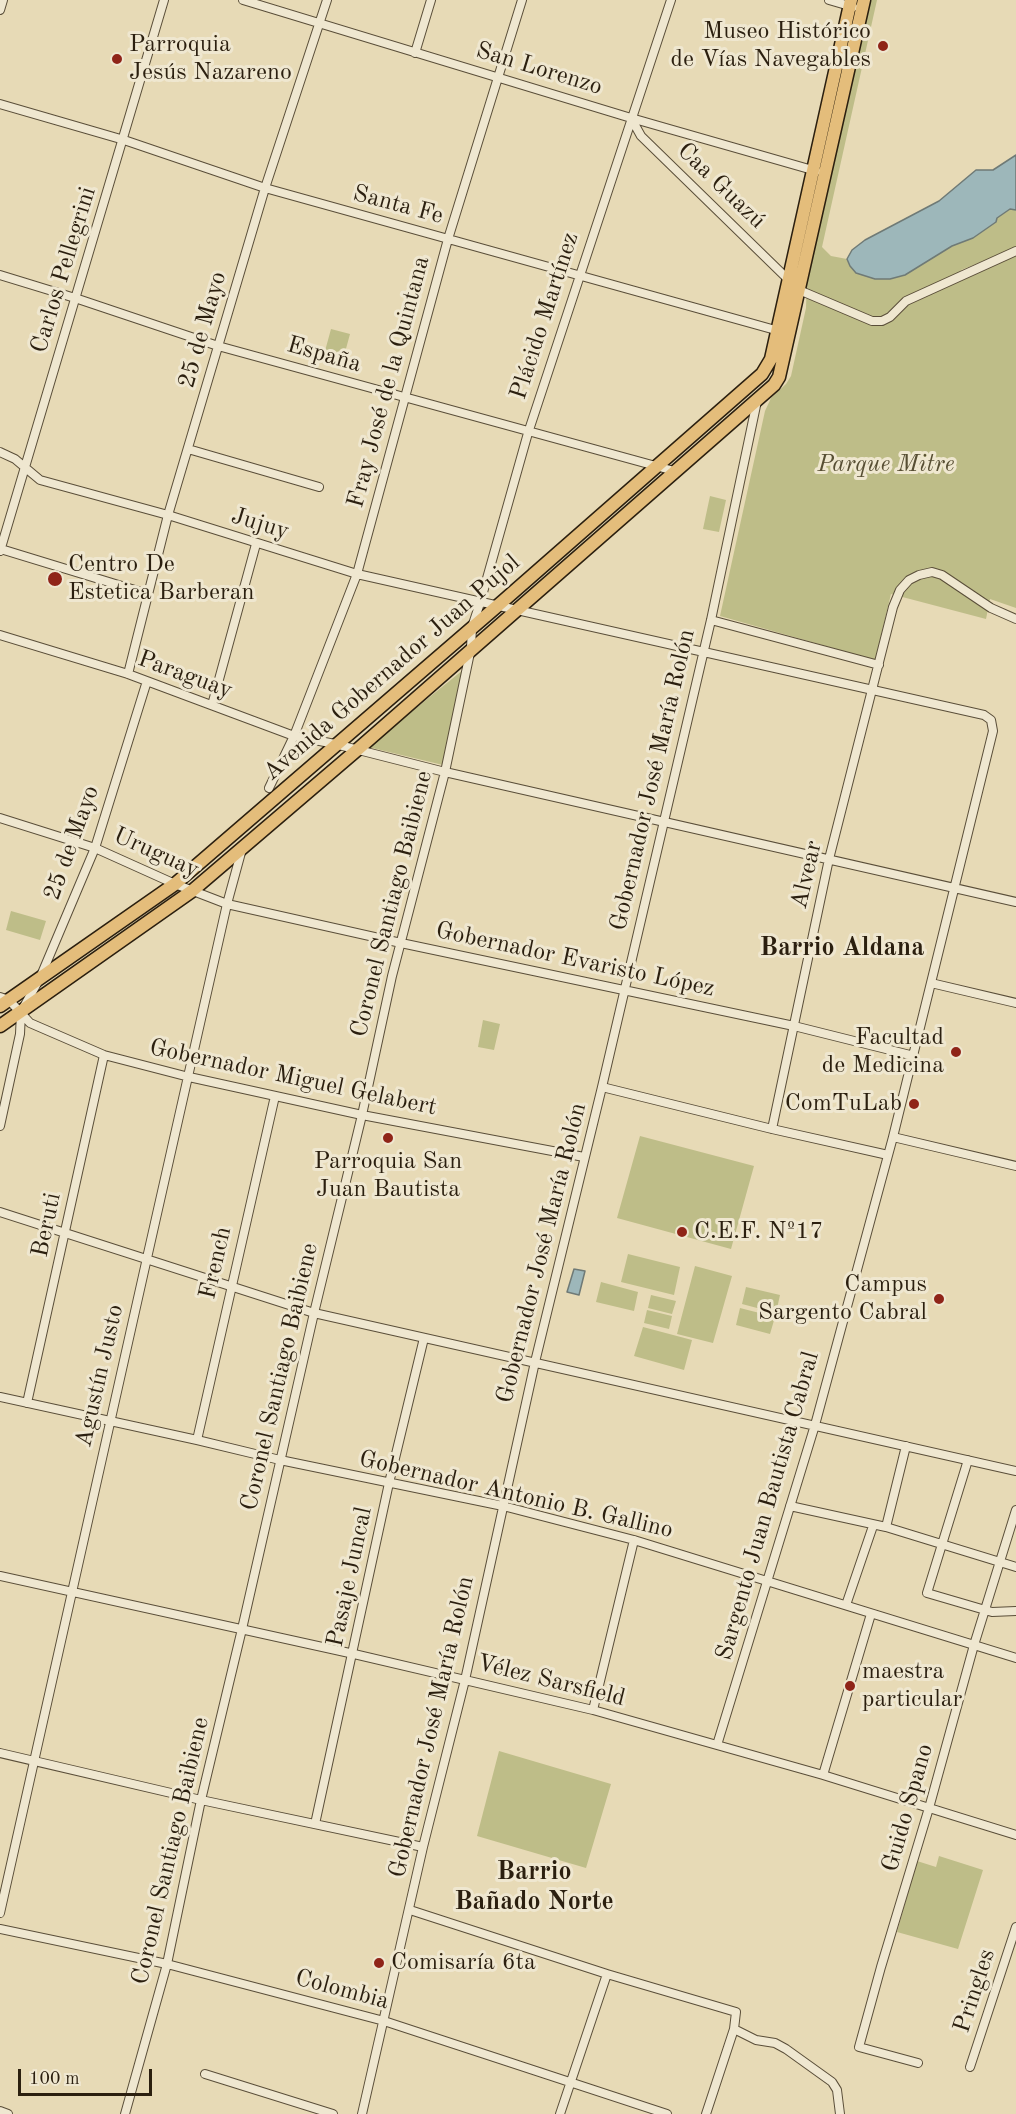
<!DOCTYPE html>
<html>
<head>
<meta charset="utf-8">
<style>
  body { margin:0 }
  #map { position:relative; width:1016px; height:2114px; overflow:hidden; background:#e7dab6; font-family:"Old Standard TT",serif }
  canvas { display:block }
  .scale { position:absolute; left:18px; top:2069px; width:134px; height:27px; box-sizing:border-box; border:3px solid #2b1f0f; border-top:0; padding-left:8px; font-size:18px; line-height:21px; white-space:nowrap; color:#2b1f0f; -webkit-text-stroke:4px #efe7d0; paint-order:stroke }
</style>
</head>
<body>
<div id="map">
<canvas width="1016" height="2114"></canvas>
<div class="scale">100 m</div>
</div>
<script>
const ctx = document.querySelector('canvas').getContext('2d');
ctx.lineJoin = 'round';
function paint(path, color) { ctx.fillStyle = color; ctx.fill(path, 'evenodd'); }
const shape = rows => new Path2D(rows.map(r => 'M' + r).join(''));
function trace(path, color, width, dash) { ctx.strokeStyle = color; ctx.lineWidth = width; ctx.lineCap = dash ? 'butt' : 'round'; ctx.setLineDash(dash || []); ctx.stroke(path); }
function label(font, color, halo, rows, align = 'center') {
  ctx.font = font + ' "Old Standard TT",serif'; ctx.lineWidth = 6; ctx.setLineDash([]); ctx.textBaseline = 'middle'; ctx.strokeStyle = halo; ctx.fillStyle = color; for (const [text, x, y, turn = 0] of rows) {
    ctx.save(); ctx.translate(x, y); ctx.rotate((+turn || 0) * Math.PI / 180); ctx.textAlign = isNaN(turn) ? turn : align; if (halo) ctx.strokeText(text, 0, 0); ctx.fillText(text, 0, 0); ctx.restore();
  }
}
paint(shape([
  [869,0,877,0,822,247,831,256,847,259,850,266,905,275,952,245,963,242,1010,208,1016,210,1016,248,961,270,965,279,1016,256,1016,608,990,599,986,619,891,594,875,660,720,616,765,411,771,398,786,384,791,376,806,308,807,278],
  [331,329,350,334,341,367,322,362],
  [710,496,726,500,719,532,703,529],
  [463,670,443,765,368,747],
  [11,911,46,921,40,940,6,930],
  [483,1020,500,1024,494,1050,478,1047],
  [640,1136,754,1166,731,1249,617,1218],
  [628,1254,680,1267,674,1295,621,1282],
  [695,1266,732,1276,713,1343,677,1334],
  [601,1282,638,1292,634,1311,596,1302],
  [746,1287,780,1295,776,1313,742,1304],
  [651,1295,676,1301,672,1314,648,1308],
  [740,1308,775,1317,770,1334,736,1325],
  [647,1310,672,1316,669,1329,644,1323],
  [643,1327,692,1340,684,1370,634,1356],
  [499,1751,611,1784,586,1868,477,1836],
  [939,1856,983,1870,958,1949,897,1932,917,1861,936,1867]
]), '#bebd88');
const water = shape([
  [1016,155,1016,210,1010,209,997,218,996,222,973,238,952,246,905,275,890,279,875,279,856,273,850,266,847,259,852,250,865,240,939,201,976,170,993,170,1016,155],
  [574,1269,585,1271,579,1295,567,1292,574,1269]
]);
paint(water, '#9db7ba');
trace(water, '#6f7a76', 1.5);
const street = shape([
  [243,0,631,118,816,171],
  [829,0,853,7],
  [0,10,3,0],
  [415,53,431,0],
  [0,104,124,140,265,188,779,331],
  [631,118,641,136,799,290,872,321,882,321,890,317,906,301,1016,251],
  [0,275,75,298,218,346,674,471],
  [188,449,319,487],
  [0,452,15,459,40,480,168,515,357,574,984,715,991,720,993,731,893,1137,815,1425,717,1745],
  [1,549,148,594],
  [0,551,164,0],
  [711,620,879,665],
  [0,635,128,674,294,736,335,744,445,772,1016,902],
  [128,674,168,515,265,188,327,0],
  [212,705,256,544],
  [269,788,294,736,357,574,448,239,522,0],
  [0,818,95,848,175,884,227,904,401,943,794,1026,914,1056],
  [931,983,1016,1003],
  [0,997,9,1000,30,1023,104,1055,189,1077,362,1115,584,1157],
  [602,1087,772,1129,888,1155],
  [0,1126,20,1034,21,1012,40,978,95,848,147,681],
  [772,1129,829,859,893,607,900,590,909,580,919,575,932,572,942,575,991,608,1016,619],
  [893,1137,1016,1166],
  [0,1212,314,1313,1016,1471],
  [0,1397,197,1440,280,1460,503,1506,634,1540,1016,1658],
  [27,1403,104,1055],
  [197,1440,275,1096],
  [968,1460,927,1593,992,1612,1016,1611],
  [790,1506,886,1527,1016,1567],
  [886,1527,906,1446],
  [0,1576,354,1654,593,1710,823,1775,1016,1835],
  [846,1605,873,1526],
  [593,1710,634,1540],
  [0,1753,201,1800,423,1847],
  [823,1775,871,1614],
  [315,1824,389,1483,424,1338],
  [410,1910,607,1974,736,2012,734,2029,706,2114],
  [0,1913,147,1258,227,904,242,849],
  [0,1929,167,1964,384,2021,667,2114],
  [734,2029,756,2040,775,2043,786,2049,832,2082,837,2090,840,2114],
  [918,2063,859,2047,881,1967,929,1808,974,1645,1016,1510],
  [970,2067,1016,1927],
  [205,2074,333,2114],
  [0,2111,8,2114],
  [125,2114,167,1964,201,1800,242,1629,314,1313,362,1115,392,976,445,772,471,648,472,627,480,603,528,433,671,0],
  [362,2114,423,1847,465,1680,535,1362,602,1087,711,620,757,401],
  [560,2114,607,1974]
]);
const primary = shape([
  [0,1006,175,884,502,602,762,374,771,359,851,0],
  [0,1026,192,891,357,750,774,385,779,377,864,0]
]);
trace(street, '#5a4e39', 10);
trace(primary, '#2b1f0f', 15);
trace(street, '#efe7d0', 8);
trace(primary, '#e4bd7b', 12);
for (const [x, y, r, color] of [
  [883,46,6,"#8f2418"],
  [117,59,6,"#8f2418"],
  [55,579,8,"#8f2418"],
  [956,1052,6,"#8f2418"],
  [914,1104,6,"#8f2418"],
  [388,1138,6,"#8f2418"],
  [682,1232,6,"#8f2418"],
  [939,1299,6,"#8f2418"],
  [850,1686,6,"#8f2418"],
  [379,1963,6,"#8f2418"]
]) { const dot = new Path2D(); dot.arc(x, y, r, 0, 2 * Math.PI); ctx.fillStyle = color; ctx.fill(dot); trace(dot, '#efe7d0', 2); }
label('24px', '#2b1f0f', '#efe7d0', [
  ["Museo Histórico",871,32,"right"],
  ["de Vías Navegables",871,60,"right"],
  ["Parroquia",129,45],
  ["Jesús Nazareno",129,73],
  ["Centro De",68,565],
  ["Estetica Barberan",68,593],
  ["Facultad",944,1038,"right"],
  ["de Medicina",944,1066,"right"],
  ["ComTuLab",902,1104,"right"],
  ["Parroquia San",388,1162,"center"],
  ["Juan Bautista",388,1190,"center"],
  ["C.E.F. Nº17",694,1232],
  ["Campus",927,1285,"right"],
  ["Sargento Cabral",927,1313,"right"],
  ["maestra",862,1672],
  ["particular",862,1700],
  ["Comisaría 6ta",391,1963]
], 'left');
label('24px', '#2b1f0f', '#efe7d0', [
  ["San Lorenzo",539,69,17],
  ["Caa Guazú",721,186,44],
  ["Santa Fe",398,205,15],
  ["Carlos Pellegrini",64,270,-73],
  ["Plácido Martínez",545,316,-72],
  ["25 de Mayo",203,330,-74],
  ["España",324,355,16],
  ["Fray José de la Quintana",389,382,-75],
  ["Jujuy",260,524,17],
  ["Avenida Gobernador Juan Pujol",392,668,-41],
  ["Paraguay",185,675,20],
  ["Gobernador José María Rolón",653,780,-77],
  ["25 de Mayo",72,843,-70],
  ["Uruguay",156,853,24],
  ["Alvear",807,875,-77],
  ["Coronel Santiago Baibiene",392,904,-76],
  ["Gobernador Evaristo López",575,960,12],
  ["Gobernador Miguel Gelabert",293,1078,12],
  ["Beruti",47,1225,-78],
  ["Gobernador José María Rolón",542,1253,-76],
  ["French",216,1263,-77],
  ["Agustín Justo",100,1376,-77],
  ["Coronel Santiago Baibiene",280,1377,-77],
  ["Gobernador Antonio B. Gallino",516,1495,13],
  ["Sargento Juan Bautista Cabral",768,1506,-74],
  ["Pasaje Juncal",350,1577,-78],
  ["Vélez Sarsfield",551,1681,14],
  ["Gobernador José María Rolón",432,1727,-77],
  ["Guido Spano",908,1808,-74],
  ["Coronel Santiago Baibiene",171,1851,-77],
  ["Colombia",342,1990,15],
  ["Pringles",975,1991,-72]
]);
label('italic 24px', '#574e33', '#efe7d0', [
  ["Parque Mitre",886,465]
]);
label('bold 26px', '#2b1f0f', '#efe7d0', [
  ["Barrio Aldana",842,948],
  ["Barrio",534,1872],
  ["Bañado Norte",534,1902]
]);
</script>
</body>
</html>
